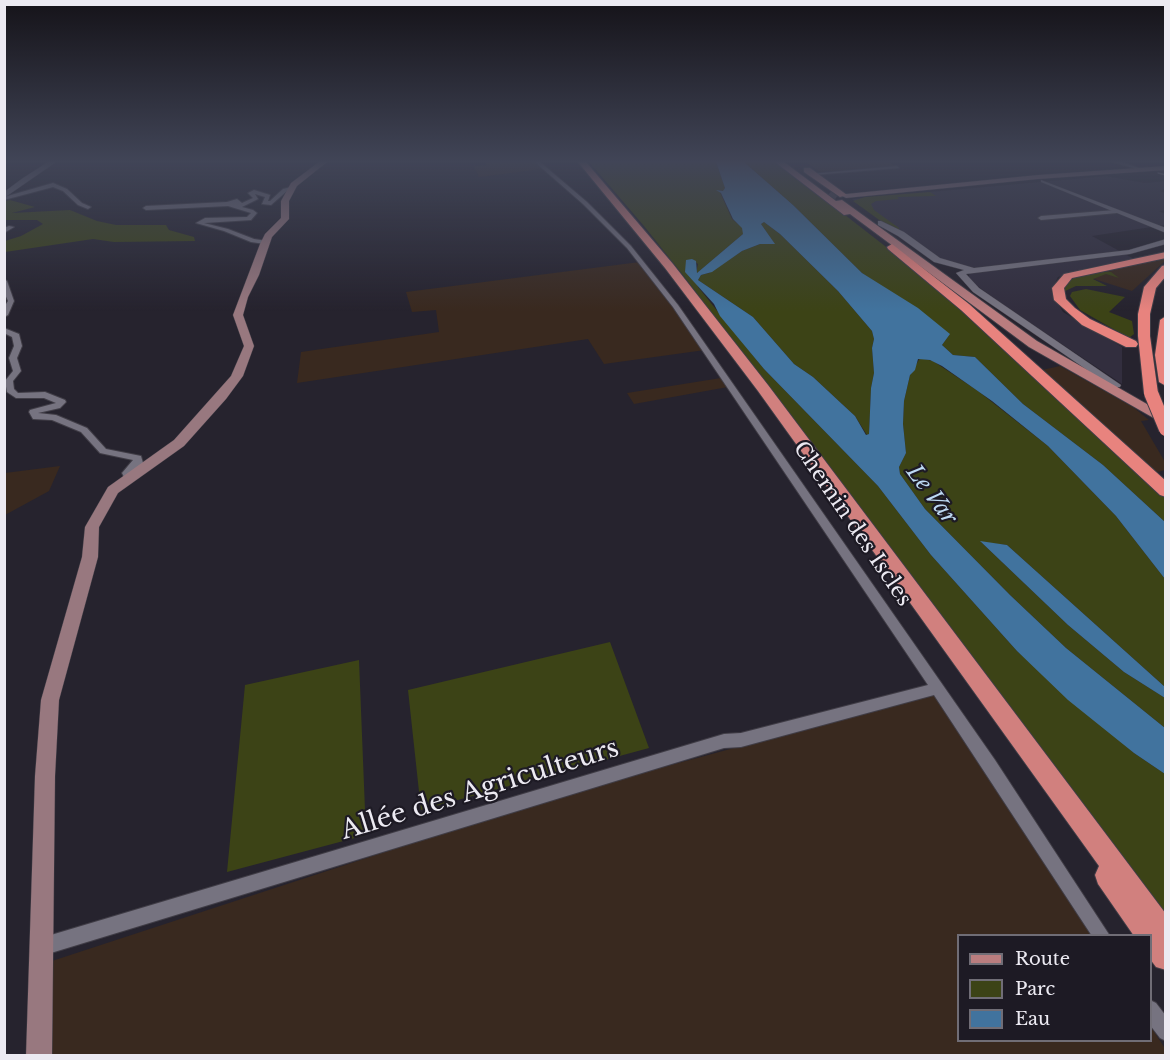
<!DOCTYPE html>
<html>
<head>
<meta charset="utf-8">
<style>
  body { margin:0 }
  #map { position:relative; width:1170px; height:1060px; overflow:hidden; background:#26232e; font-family:"Libre Baskerville",serif }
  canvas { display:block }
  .frame { position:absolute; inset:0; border:6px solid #eceaf2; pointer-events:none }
  .legend { position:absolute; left:957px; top:934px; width:195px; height:108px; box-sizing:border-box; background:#1d1a24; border:2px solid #706d76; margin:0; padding:8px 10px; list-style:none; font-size:18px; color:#eceaf2 }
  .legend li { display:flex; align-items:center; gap:12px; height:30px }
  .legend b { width:30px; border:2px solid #706d76 }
</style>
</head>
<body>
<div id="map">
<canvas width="1170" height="1060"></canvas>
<div class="frame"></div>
<ul class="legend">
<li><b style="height:8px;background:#ba7d7f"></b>Route</li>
<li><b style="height:16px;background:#3c4316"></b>Parc</li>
<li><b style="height:16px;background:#41739e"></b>Eau</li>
</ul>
</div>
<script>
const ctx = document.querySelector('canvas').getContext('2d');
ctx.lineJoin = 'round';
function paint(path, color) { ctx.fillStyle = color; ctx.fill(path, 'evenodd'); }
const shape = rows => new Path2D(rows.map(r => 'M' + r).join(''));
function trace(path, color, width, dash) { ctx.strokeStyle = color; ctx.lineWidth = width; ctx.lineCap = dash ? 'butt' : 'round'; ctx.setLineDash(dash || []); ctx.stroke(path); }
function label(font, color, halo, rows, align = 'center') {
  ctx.font = font + ' "Libre Baskerville",serif'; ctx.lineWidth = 4.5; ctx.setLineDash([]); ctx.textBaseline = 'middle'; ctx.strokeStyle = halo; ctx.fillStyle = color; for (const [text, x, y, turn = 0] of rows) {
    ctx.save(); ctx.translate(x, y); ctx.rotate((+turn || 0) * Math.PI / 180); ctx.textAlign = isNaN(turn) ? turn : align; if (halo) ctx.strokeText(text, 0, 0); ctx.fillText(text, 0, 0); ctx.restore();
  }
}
paint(shape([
  [1106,176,1145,183,1165,181,1165,189,1160,191,1165,193,1165,210,1159,211,1165,214,1165,225,1092,236,1134,259,1087,268,1058,277,1051,291,1063,312,1122,347,1122,384,1006,307,968,279,970,272,932,254,852,199]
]), '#322e3e');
paint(shape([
  [486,162,535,162,543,169,479,177,474,166,487,165],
  [806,162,888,162,896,166,820,172],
  [1165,257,1165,261,1132,291,1091,278,1113,269],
  [640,262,705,350,604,364,588,339,297,383,301,352,439,332,436,310,412,312,406,292],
  [1060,366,1133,407,1149,420,1141,421,1165,462,1165,470,1154,473,1042,370],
  [721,378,728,387,634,404,627,393],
  [60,466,49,491,5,515,5,473],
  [937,693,1092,935,958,936,958,1040,1150,1040,1151,1027,1166,1050,1165,1056,52,1056,52,961,553,797]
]), '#39291f');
paint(shape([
  [589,162,716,162,725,188,724,191,719,190,732,219,743,228,743,234,696,274,698,264,692,259,698,287,764,369,878,486,931,555,1017,651,1134,753,1165,774,1165,913,686,279,644,226],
  [744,162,777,162,926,278,1165,496,1165,522,1103,465,1023,404,975,357,953,355,942,345,949,335,862,273,793,205],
  [930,192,936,196,897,197,899,199,876,201,871,204,874,210,899,228,899,231,882,222,853,201,865,197],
  [10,200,35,207,12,213,70,210,97,221,116,225,166,225,169,230,194,237,195,241,114,242,93,239,5,252,5,241,21,236,43,224,37,220,5,220,5,201],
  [764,222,780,234,838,291,872,331,874,339,872,348,874,373,871,388,869,434,867,435,855,416,842,404,813,377,794,364,753,317,698,280,701,275,709,273,742,251,760,244,774,243,761,224],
  [1094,271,1111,272,1119,278,1106,274,1093,279,1107,286,1076,286,1063,292,1063,286,1071,278],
  [1086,289,1125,297,1109,312,1132,321,1134,334,1129,338,1080,310,1070,296,1072,292],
  [920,358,933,361,978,391,1048,446,1116,516,1165,579,1165,687,1007,545,981,542,1068,625,1124,672,1165,698,1165,728,1066,648,1010,595,925,509,900,474,899,467,906,453,903,424,904,401,910,375],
  [610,642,649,748,421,810,408,690],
  [359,660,366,835,227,872,245,685]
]), '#3c4316');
paint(shape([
  [716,162,744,162,793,205,862,273,918,308,950,334,942,345,953,355,975,357,1023,404,1103,465,1165,522,1165,579,1116,516,1048,446,992,401,942,366,930,360,918,359,915,370,910,375,904,401,903,424,906,453,899,467,900,474,925,509,1010,595,1066,648,1165,728,1165,774,1134,753,1068,700,1017,651,931,555,878,486,764,369,720,316,714,304,685,272,686,260,692,259,696,261,697,273,743,234,742,228,733,219,721,193,716,190,723,191,725,188],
  [764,222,780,234,838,291,872,331,874,339,872,348,874,373,871,388,869,434,866,435,855,416,842,404,813,377,794,364,753,317,698,280,701,275,712,272,742,251,760,244,775,244,761,224],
  [980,541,1007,545,1165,687,1165,698,1124,672,1068,625]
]), '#41739e');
trace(shape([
  [829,194,839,202]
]), '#44414b', 8, [8, 4.5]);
const minor = shape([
  [535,162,540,162,587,202,631,246,678,305,995,760,1110,936,1092,936,934,695,741,747,724,748,41,956,35,953,32,947,35,941,41,938,724,734,741,733,928,685,673,307,627,248,583,204,535,162],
  [1113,162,1121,162,1142,169,1140,170,1113,162],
  [897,166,899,168,813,175,811,174,897,166],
  [53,183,67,189,82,203,91,207,88,209,78,205,63,191,53,187,4,200,4,197,53,183],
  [291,187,293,190,287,191,271,205,262,204,265,197,255,194,258,199,242,207,253,210,257,213,251,220,204,223,228,229,254,239,267,241,268,242,265,244,251,242,224,231,196,223,205,218,247,217,251,213,228,206,146,210,143,208,146,206,227,202,237,199,242,203,253,198,248,193,254,190,270,195,268,201,270,201,283,189,291,187],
  [1115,210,1118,212,1117,213,1041,220,1038,218,1041,216,1115,210],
  [9,226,14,227,4,233,4,228,9,226],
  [4,279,7,281,14,301,8,315,4,317,4,307,8,301,4,292,4,279],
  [4,328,19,334,22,346,17,358,21,371,13,381,14,389,18,393,45,392,65,400,66,402,60,408,38,413,56,415,87,428,106,449,141,456,143,463,132,474,131,479,125,479,122,473,133,460,100,453,81,432,52,420,33,419,29,412,30,410,56,403,44,398,16,398,7,392,5,381,13,371,9,358,14,346,12,337,4,333,4,328],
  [1150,1000,1156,1003,1166,1016,1166,1041,1160,1038,1150,1025,1150,1000]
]);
const tertiary = shape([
  [4,162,8,162,4,165,4,162],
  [48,162,56,162,4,198,4,192,23,178,48,162],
  [1041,180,1166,228,1166,233,1041,182,1041,180],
  [881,221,904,232,940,258,974,268,1129,250,1166,239,1166,244,1130,254,966,274,979,288,1121,385,1120,387,1112,387,973,292,956,273,964,270,934,262,898,236,878,225,878,221,881,221]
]);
const secondary = shape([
  [319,162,327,162,297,186,289,201,289,219,272,237,259,275,248,297,243,315,254,346,243,376,226,399,184,446,118,493,99,527,98,557,59,700,55,776,52,1056,26,1056,35,776,41,700,82,557,85,527,108,487,174,440,231,376,244,346,233,315,260,244,265,234,281,218,281,201,291,183,319,162],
  [1166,166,1166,170,1038,179,846,198,842,196,846,194,1038,175,1166,166]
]);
const primary = shape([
  [775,162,784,162,836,201,842,200,1037,341,1166,415,1166,425,1029,347,850,214,844,215,775,162],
  [804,168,810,168,847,195,840,197,804,172,804,168]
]);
const trunk = shape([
  [578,162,586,162,673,264,768,385,1166,914,1166,970,1156,967,1150,959,1150,936,1134,936,1098,884,1095,875,1099,866,758,391,665,268,578,162]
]);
const motorway = shape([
  [892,244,969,304,1166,481,1166,497,1160,495,961,310,888,249,887,247,892,244],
  [1166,252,1166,258,1072,278,1064,288,1066,299,1075,308,1090,319,1136,341,1138,344,1136,347,1126,347,1082,325,1054,300,1052,288,1064,274,1166,252],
  [1166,265,1166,276,1156,288,1150,314,1150,336,1158,393,1151,397,1144,393,1138,336,1138,314,1144,287,1162,266,1166,265],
  [1166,316,1166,386,1159,382,1155,355,1160,320,1166,316]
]);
trace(minor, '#403d46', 2);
trace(tertiary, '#403d46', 1);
trace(secondary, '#403d46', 1);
trace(primary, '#403d46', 2);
trace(trunk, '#403d46', 2);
trace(motorway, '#403d46', 2);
paint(minor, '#767380');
paint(tertiary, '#767380');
paint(secondary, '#98787f');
paint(primary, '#ba7d7f');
paint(trunk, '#d1807e');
paint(motorway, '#e8837e');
trace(shape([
  [1158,173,1166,175]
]), '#86848d', 1.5);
const motorwayBridge = shape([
  [1151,393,1166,429]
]);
trace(motorwayBridge, '#403d46', 16, []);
trace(motorwayBridge, '#e8837e', 14);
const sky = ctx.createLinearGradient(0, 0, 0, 311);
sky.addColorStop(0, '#151319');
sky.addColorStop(0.52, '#414557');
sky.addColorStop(1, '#41455700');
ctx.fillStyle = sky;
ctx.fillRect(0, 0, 1170, 311);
label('21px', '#eceaf2', '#1d1a24', [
  ["Chemin des Iscles",852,524,56]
]);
label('italic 22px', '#bdd9f3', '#1d1a24', [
  ["Le Var",931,495,53]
]);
label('26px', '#eceaf2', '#1d1a24', [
  ["Allée des Agriculteurs",480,790,-17]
]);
</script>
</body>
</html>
